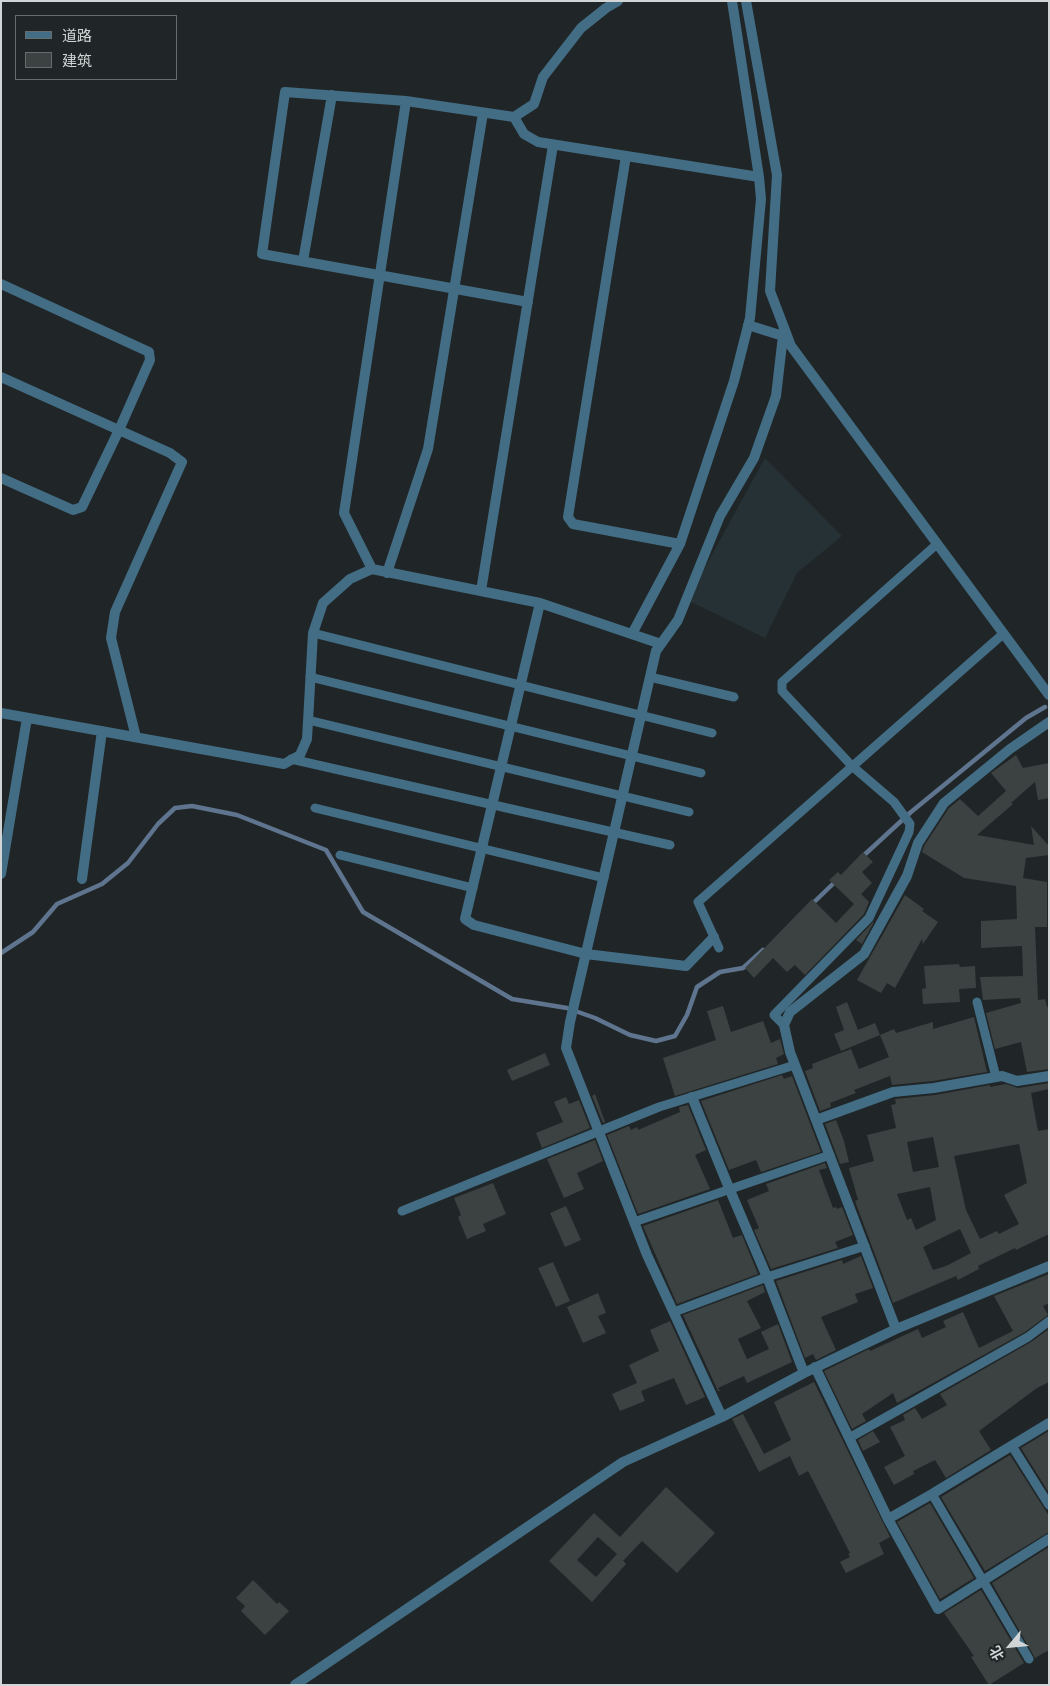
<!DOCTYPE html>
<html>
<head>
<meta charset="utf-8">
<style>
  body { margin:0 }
  #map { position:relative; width:1050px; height:1686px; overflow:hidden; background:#202627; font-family:Barlow,"Noto Sans SC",sans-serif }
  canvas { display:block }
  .frame { position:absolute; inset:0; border:2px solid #d1d5d5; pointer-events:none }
  .legend { position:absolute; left:15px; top:15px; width:162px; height:65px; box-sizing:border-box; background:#202627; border:1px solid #676c6d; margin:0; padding:6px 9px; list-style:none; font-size:15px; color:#d1d5d5 }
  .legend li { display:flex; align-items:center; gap:10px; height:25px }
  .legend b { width:25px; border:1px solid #676c6d }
  .north { position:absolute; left:985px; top:1621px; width:50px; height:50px; -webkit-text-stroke:4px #202627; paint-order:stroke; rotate:242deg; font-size:14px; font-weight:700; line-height:20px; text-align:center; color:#d1d5d5 }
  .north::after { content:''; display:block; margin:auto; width:18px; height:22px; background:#d1d5d5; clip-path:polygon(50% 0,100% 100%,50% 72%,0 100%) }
</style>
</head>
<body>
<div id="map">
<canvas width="1050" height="1686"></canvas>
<div class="frame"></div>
<ul class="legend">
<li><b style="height:6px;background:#436d84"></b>道路</li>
<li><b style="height:14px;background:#3b4241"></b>建筑</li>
</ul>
<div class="north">北</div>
</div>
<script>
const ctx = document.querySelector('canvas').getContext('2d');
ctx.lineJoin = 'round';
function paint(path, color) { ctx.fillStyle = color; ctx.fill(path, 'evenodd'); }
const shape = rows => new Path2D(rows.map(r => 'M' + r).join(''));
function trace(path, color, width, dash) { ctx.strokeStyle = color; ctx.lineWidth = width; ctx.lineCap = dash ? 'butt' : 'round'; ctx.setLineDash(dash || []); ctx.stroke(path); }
paint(shape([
  [765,458,842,536,797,573,765,638,687,600]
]), '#253134');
trace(shape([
  [862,857,911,812,1026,718,1045,707],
  [811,905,836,881],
  [1,953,33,932,57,904,102,884,128,863,158,824,175,808,192,806,237,815,326,850,363,912,512,999,567,1008,595,1018,630,1035,656,1041,675,1036,687,1015,697,987,720,972,743,968,763,950]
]), '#5f748e', 4.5);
paint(shape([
  [1016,755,1023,768,1049,763,1049,798,1038,800,1035,782,1011,803,1013,804,977,835,1034,845,1031,826,1049,846,1049,855,1026,858,1023,878,1047,882,1047,927,1035,927,1038,1000,1045,999,1047,1007,1049,1007,1049,1069,1027,1072,1021,1042,995,1049,986,1013,1021,1003,1020,998,983,1000,980,977,1023,976,1022,946,981,948,981,921,1017,919,1016,886,964,878,922,852,924,846,949,808,960,799,978,816,1006,791,991,773],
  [863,852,873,862,862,872,872,883,861,894,869,902,864,914,805,975,795,965,787,972,773,958,754,978,745,968,812,899,836,923,854,904,829,880,838,872,841,875],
  [905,895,924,909,922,911,938,922,923,944,922,939,895,988,887,983,881,993,857,980],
  [874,922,862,944,856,940,873,922],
  [959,964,960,967,975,966,976,988,959,989,960,1002,923,1004,922,989,926,988,924,966],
  [847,1002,858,1030,875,1023,880,1035,841,1051,834,1034,844,1030,836,1007],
  [723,1006,731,1032,763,1021,771,1043,780,1039,784,1054,776,1058,778,1064,675,1096,663,1058,716,1040,707,1011],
  [974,1017,987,1072,933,1081,892,1085,890,1076,854,1090,856,1093,830,1103,831,1107,820,1111,805,1071,813,1068,812,1064,851,1049,859,1069,889,1057,880,1035,894,1029,896,1033,933,1022,933,1029],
  [545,1053,550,1065,512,1081,507,1070],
  [782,1075,784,1079,792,1076,821,1152,761,1172,756,1160,729,1170,701,1101],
  [1049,1083,1049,1089,1031,1093,1038,1131,1049,1129,1049,1234,1016,1250,1015,1248,978,1266,979,1269,958,1280,956,1276,893,1303,855,1201,858,1200,849,1168,874,1161,867,1135,896,1128,891,1105,896,1104,895,1099,935,1095,990,1085,990,1087,1006,1084,1018,1088],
  [933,1137,939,1167,913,1172,907,1142],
  [1019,1144,1027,1183,1004,1195,1019,1224,999,1234,997,1231,980,1239,966,1210,954,1156],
  [930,1187,936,1220,916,1230,911,1218,907,1220,897,1194],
  [960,1229,971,1253,946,1266,933,1270,923,1247],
  [595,1094,605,1122,603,1123,592,1096],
  [566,1097,569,1104,579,1100,590,1128,542,1148,536,1133,563,1122,554,1102],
  [688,1105,706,1150,695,1155,710,1189,638,1214,607,1135,629,1126,631,1130,637,1127,638,1130,680,1112,679,1107],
  [836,1120,844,1141,849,1162,840,1164,825,1124],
  [595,1140,603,1161,577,1173,584,1189,564,1198,547,1159],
  [825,1163,827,1168,819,1170,833,1208,836,1207,837,1209,842,1207,853,1235,835,1242,838,1248,771,1269,754,1230,759,1228,747,1200,769,1191,766,1184],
  [493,1183,506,1214,483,1224,486,1231,467,1239,458,1217,461,1215,454,1198],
  [718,1200,733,1238,742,1235,758,1274,677,1304,643,1226],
  [566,1206,581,1240,565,1247,550,1213],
  [861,1256,873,1288,855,1294,858,1302,821,1317,836,1350,816,1360,813,1354,805,1358,776,1281,842,1260,843,1264],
  [553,1262,570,1301,556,1307,538,1268],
  [1049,1274,1049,1303,1043,1306,1048,1315,1025,1332,897,1403,893,1393,862,1414,866,1421,852,1429,824,1371,869,1349,870,1351,918,1329,922,1338,946,1327,943,1321,963,1312,979,1348,1013,1331,994,1296],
  [763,1285,765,1292,747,1301,761,1328,738,1339,747,1359,769,1349,761,1332,778,1324,792,1362,747,1383,744,1376,718,1388,720,1391,718,1391,683,1315],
  [598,1293,606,1313,598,1316,606,1333,583,1343,567,1307],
  [670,1321,705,1397,686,1405,674,1378,641,1391,645,1401,620,1411,612,1394,637,1383,629,1365,659,1351,650,1330],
  [1049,1329,1049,1382,1037,1388,979,1431,991,1450,946,1478,935,1460,913,1471,914,1474,894,1485,884,1467,905,1456,890,1427,905,1420,903,1415,915,1408,922,1419,947,1405,940,1394,1031,1342],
  [814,1382,890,1537,879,1543,884,1554,846,1573,840,1562,850,1557,848,1554,850,1553,808,1471,799,1476,790,1456,759,1472,732,1419,743,1414,764,1454,791,1440,774,1402],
  [873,1431,880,1442,863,1451,858,1440],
  [1049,1431,1049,1493,1021,1448],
  [1010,1455,1049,1516,1049,1532,985,1571,941,1497],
  [666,1487,715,1533,677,1573,642,1541,623,1561,622,1559,626,1564,592,1602,549,1561,594,1513,620,1537],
  [598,1537,617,1554,596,1577,577,1560],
  [930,1503,974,1578,940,1599,897,1522],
  [1049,1547,1049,1650,1035,1658,992,1583],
  [253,1580,277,1604,279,1602,289,1611,265,1635,241,1611,245,1606,236,1598],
  [981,1590,1024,1663,989,1685,971,1657,974,1656,944,1613]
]), '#3b4241');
trace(shape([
  [313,633,712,733],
  [310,677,701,773],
  [650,677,734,697],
  [308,720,689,812],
  [291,759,670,845],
  [315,808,604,878],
  [340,855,473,888],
  [719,948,698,902,1003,634],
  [977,1002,996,1077],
  [784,1025,774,1015,869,918,909,832,910,824,894,802,852,766,782,691,782,682,937,544],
  [402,1211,659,1107,795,1065],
  [634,1222,830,1155],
  [674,1312,767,1277,865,1246],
  [849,1438,1028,1337,1049,1321],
  [1012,1446,1049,1505],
  [932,1494,1029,1659]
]), '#436d84', 9);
trace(shape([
  [746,1,777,175,770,291,791,346,1049,695],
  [514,117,524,134,538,142,759,177],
  [626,156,568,517,573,524,680,544],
  [303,261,332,95],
  [1,284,149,352,150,360,119,430,82,507,73,510,1,478],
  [528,302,262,254,285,92,406,101,514,117,534,104,543,77,581,28,606,8,618,1],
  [748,325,783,336],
  [1,377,170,453,182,462,115,612,111,638,136,737],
  [372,569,344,513,406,101],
  [387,573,428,449,483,113],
  [481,591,553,145],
  [540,603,465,919,474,925,586,954,686,966,714,937],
  [632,634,680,544,734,381,750,318,761,199,759,177,732,1],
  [1,713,284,764,300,755,307,739,313,633,323,603,350,579,372,569,540,603,661,644],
  [1,874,27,718],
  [82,879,102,731],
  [692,1097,729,1188,767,1277,804,1373],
  [816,1120,893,1092,934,1088,1002,1076,1017,1081,1049,1076],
  [896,1329,790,1052,784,1025,790,1012,864,954,907,876,918,843,944,803,1010,749,1049,722],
  [815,1367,888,1519,938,1609,1049,1539],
  [722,1417,647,1255,566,1048,570,1022,656,651,678,620,720,516,754,458,776,396,784,327],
  [888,1519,932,1494,1049,1423],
  [295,1685,623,1462,722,1417,804,1373,896,1329,1049,1266]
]), '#436d84', 10);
</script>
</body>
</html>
